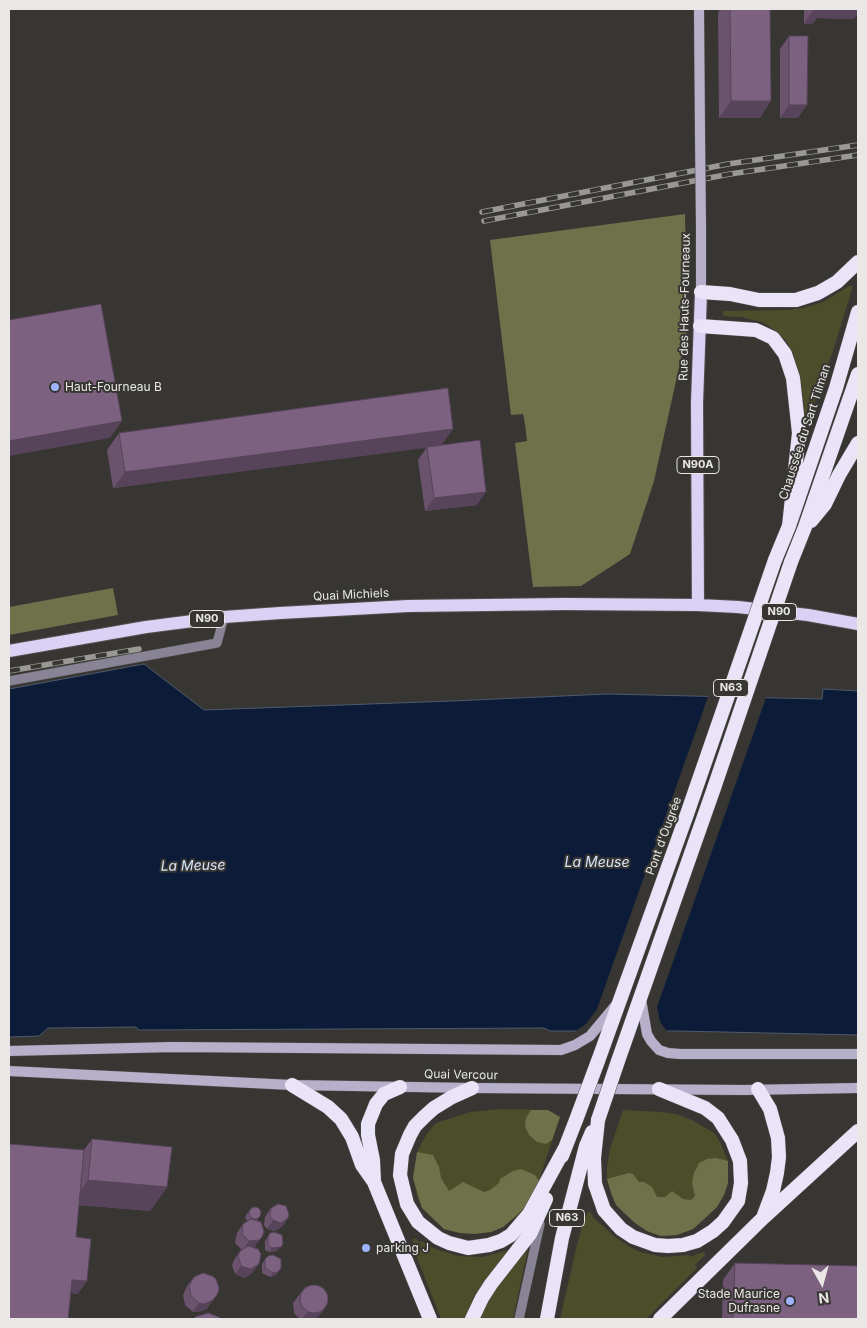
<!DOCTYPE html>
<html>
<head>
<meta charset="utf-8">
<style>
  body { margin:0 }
  #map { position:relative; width:867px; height:1328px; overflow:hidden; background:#373633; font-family:Inter,sans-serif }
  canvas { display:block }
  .frame { position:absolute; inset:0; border:10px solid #e9e8e6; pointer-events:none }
  .north { position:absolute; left:797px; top:1258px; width:50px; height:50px; -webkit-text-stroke:4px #373633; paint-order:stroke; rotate:173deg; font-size:14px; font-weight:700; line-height:20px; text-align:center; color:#e9e8e6 }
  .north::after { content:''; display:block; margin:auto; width:18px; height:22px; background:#e9e8e6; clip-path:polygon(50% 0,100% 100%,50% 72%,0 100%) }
</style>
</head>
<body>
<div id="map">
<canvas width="867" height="1328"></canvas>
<div class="frame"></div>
<div class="north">N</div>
</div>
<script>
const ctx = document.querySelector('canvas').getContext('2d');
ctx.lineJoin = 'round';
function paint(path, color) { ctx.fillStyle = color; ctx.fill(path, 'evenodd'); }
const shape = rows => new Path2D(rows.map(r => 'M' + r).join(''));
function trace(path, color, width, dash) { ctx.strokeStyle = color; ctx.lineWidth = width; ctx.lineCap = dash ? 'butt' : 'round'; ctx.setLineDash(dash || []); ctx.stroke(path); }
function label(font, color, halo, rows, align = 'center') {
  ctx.font = font + ' Inter,sans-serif'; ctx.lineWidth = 4; ctx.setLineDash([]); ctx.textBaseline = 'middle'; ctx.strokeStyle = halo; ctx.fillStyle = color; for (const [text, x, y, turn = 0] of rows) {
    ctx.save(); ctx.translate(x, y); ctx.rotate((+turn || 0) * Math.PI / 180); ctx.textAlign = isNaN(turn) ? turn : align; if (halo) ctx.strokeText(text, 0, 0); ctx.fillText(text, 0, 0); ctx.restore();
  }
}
paint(shape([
  [849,286,852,286,852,289,833,351,807,424,805,425,804,403,800,376,793,353,787,342,776,331,762,322,741,317,724,316,722,311,787,310,804,308,823,302],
  [500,1109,548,1110,560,1117,534,1195,517,1216,503,1227,491,1232,474,1234,460,1233,444,1229,422,1208,418,1199,413,1178,418,1150,426,1135,436,1123,470,1112],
  [623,1110,661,1112,676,1114,692,1120,714,1133,720,1142,728,1161,728,1183,717,1207,693,1229,677,1235,661,1236,647,1231,635,1223,616,1205,607,1179,607,1167,610,1149],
  [588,1212,590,1212,595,1219,615,1237,635,1250,644,1253,663,1257,689,1255,690,1257,703,1252,705,1253,705,1255,695,1265,697,1268,646,1319,560,1319,577,1245,584,1219],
  [415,1238,419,1242,422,1241,433,1248,458,1256,483,1257,508,1250,475,1295,465,1319,441,1319,414,1250,415,1247,412,1240],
  [528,1249,513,1319,480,1319,488,1300,494,1290]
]), '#4c4d2a');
paint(shape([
  [685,214,687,331,654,481,630,554,581,586,533,587,515,443,527,441,525,424,523,414,511,415,490,240],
  [113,588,118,615,9,635,9,607],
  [531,1110,548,1110,560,1117,552,1140,546,1144,537,1142,529,1135,525,1126,526,1118],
  [417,1152,433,1155,439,1167,441,1178,449,1191,463,1182,484,1192,490,1190,499,1183,500,1179,513,1171,521,1169,535,1175,539,1181,534,1195,526,1207,503,1227,491,1232,474,1234,460,1233,444,1229,422,1208,413,1178],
  [716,1158,728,1161,728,1183,724,1195,717,1207,703,1220,693,1229,677,1235,661,1236,647,1231,635,1223,616,1205,611,1193,607,1179,629,1173,633,1174,639,1182,644,1182,652,1187,657,1197,665,1197,672,1191,683,1199,691,1200,695,1196,692,1183,694,1173,699,1163,707,1159]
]), '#6f714a');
const water = shape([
  [144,664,204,710,452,701,607,694,822,699,823,689,858,691,858,1035,677,1031,550,1031,544,1028,139,1030,136,1027,48,1028,39,1036,9,1037,9,689,144,664]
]);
paint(water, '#0c1c38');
trace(water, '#4e596c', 1);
paint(shape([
  [709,694,767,695,657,1007,660,1022,669,1034,572,1034,586,1024,597,1009]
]), '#373633');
const service = shape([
  [9,681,217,643,224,617],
  [519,1319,540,1224]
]);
const secondary = shape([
  [699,9,700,134],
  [701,227,701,292],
  [641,999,647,1034,651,1041,659,1050,668,1053,680,1054,858,1054],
  [9,1051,173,1047,561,1050,575,1045,590,1036,615,1006],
  [9,1071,292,1085,472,1088,744,1090,858,1088]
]);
const primary = shape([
  [698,605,697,403,701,292],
  [9,651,146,627,224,617,280,613,408,606,565,604,698,605,738,607,808,615,858,624]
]);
const trunk = shape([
  [701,292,730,294,759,300,796,300,818,293,837,282,858,262],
  [700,326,756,330,773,338,785,354,793,378,799,433,789,526],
  [811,521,825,504,839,475,858,443],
  [775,560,789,526,836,388,858,312],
  [791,562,805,527,858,374],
  [598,1061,686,817],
  [618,1061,714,788],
  [292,1085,328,1107,341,1119,352,1137,362,1165,374,1182,430,1319],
  [472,1088,452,1097,434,1108,425,1116,415,1126,410,1135,402,1154,400,1175,407,1204,418,1222,438,1238,449,1243,468,1248,489,1245,501,1241,511,1235,529,1214,565,1148],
  [758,1089,770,1109,778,1138,779,1157,777,1173,773,1191,764,1215],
  [598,1120,594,1158,595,1184,604,1210,612,1219,621,1229,633,1237,655,1245,668,1246,683,1245,697,1241,713,1231,723,1222,738,1201,741,1183,740,1161,732,1140,718,1118,705,1108,659,1089],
  [562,1156,576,1120],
  [374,1182,373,1160,368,1135,368,1124,376,1104,384,1094,400,1087],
  [472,1319,482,1298,491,1284,530,1234,546,1199],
  [547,1319,562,1238,586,1146,592,1132],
  [660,1319,763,1218,858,1131]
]);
trace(service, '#535250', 10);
trace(secondary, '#535250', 11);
trace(primary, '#535250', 14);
trace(trunk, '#535250', 15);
trace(service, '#888495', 9);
trace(secondary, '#b7b0cb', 10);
trace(primary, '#dbd1f4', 12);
trace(trunk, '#eae4f9', 14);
const rail = shape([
  [482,212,728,164,858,145],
  [484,221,730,174,858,155],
  [9,671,139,649]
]);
trace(rail, '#999895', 5.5);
trace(rail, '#373633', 4, [11]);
const secondaryBridge = shape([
  [700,134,701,227]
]);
const trunkBridge = shape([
  [714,788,791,562],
  [686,817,775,560],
  [576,1120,598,1061],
  [598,1120,618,1061]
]);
trace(secondaryBridge, '#535250', 11, []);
trace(trunkBridge, '#535250', 15, []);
trace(secondaryBridge, '#b7b0cb', 10);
trace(trunkBridge, '#eae4f9', 14);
paint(shape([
  [720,9,770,9,760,118,719,118,718,13],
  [804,9,858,9,858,13,854,19,817,18,812,24,804,24],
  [789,36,798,118,780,118,780,49],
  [119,433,442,445,477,505,425,511,418,460,427,447,113,488,107,450],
  [92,1139,167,1187,150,1211,79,1205,76,1237,78,1294,71,1293,84,1150],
  [271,1208,288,1218,282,1227,275,1231,267,1229,264,1225,265,1217],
  [249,1211,258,1220,257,1221,256,1245,254,1248,253,1272,245,1278,235,1274,232,1265,234,1260,240,1251,242,1250,235,1243,237,1233,243,1224,248,1221,245,1218,246,1215],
  [270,1233,277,1251,269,1252,265,1250,265,1241],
  [265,1259,278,1273,274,1276,270,1277,262,1273,262,1264],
  [735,1263,858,1319,722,1319,723,1280],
  [194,1277,207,1309,198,1312,193,1312,185,1305,183,1295,187,1286],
  [306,1286,318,1317,316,1319,300,1319,294,1313,293,1303]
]), '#6b536e');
paint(shape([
  [814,9,858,9,858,13,854,19,817,18,812,24,804,24],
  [731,101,771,101,760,118,719,118],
  [789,105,807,105,798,118,780,118],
  [122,421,110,438,9,456,9,441],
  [453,429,441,446,113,488,125,472],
  [486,492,477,505,425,511,434,498],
  [88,1180,167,1187,150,1211,72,1204],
  [288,1218,282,1227,275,1231,267,1229,273,1220],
  [262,1237,253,1249,243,1250,249,1241],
  [283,1244,277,1251,269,1252,272,1248],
  [259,1264,253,1272,245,1278,235,1274,241,1266],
  [281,1268,274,1276,270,1277,273,1273],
  [72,1280,87,1281,78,1294,63,1292],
  [213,1300,207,1309,198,1312,193,1312,199,1303],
  [325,1309,318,1317,316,1319,302,1319,307,1312]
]), '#57445a');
const building = shape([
  [730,9,770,9,771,101,731,101,730,9],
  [789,36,808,36,807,105,789,105,789,36],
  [101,304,122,421,9,441,9,320,101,304],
  [448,388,453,429,125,472,119,433,448,388],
  [480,440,486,492,434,498,427,447,480,440],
  [92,1139,172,1147,167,1187,88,1180,92,1139],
  [9,1144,84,1150,76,1237,91,1239,87,1281,72,1280,68,1319,9,1319,9,1144],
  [278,1204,286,1206,289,1214,288,1218,281,1223,273,1220,270,1216,271,1208,278,1204],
  '249 1213a6 6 0 1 1 12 0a6 6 0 1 1-12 0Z',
  [251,1219,261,1222,264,1232,262,1237,259,1240,249,1241,242,1234,243,1224,251,1219],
  [274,1232,282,1235,283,1244,281,1247,272,1248,268,1245,268,1237,270,1233,274,1232],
  [248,1246,258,1249,261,1254,259,1264,251,1269,241,1266,238,1256,240,1251,248,1246],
  [273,1255,281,1259,281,1268,278,1272,273,1273,265,1268,265,1259,268,1256,273,1255],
  [735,1263,858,1266,858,1319,733,1319,735,1263],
  [203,1273,212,1276,216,1279,219,1288,218,1293,213,1300,204,1304,199,1303,191,1296,189,1286,194,1277,203,1273],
  '300 1299a14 14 0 1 1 28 0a14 14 0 1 1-28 0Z',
  [208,1313,219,1317,221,1319,193,1319,195,1317,208,1313]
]);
paint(building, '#7c6180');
trace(building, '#57445a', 1);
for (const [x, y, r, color] of [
  [55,387,5,"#9fb3fd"],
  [366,1248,5,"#9fb3fd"],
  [790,1301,5,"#9fb3fd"]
]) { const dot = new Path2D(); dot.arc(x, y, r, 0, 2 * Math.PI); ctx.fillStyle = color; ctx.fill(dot); trace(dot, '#373633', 2); }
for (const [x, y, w] of [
  [698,465,42],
  [779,612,35],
  [207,619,35],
  [731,688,35],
  [567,1218,35]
]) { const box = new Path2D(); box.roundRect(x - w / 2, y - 8.5, w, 17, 4); ctx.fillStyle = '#373633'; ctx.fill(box); trace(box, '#e9e8e6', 1); }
label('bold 11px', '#e9e8e6', null, [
  ["N90A",698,465],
  ["N90",779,612],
  ["N90",207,619],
  ["N63",731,688],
  ["N63",567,1218]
]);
label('12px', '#e9e8e6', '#373633', [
  ["Rue des Hauts-Fourneaux",685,307,-89],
  ["Chaussée du Sart Tilman",805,432,-72],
  ["Quai Michiels",351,595,-3],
  ["Pont d'Ougrée",664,836,-70],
  ["Quai Vercour",461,1075,1]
]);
label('12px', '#e9e8e6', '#373633', [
  ["Haut-Fourneau B",65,387],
  ["parking J",376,1248],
  ["Stade Maurice",780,1294,"right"],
  ["Dufrasne",780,1308,"right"]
], 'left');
label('italic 14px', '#d6e4fb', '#373633', [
  ["La Meuse",597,863],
  ["La Meuse",193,866,-1]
]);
</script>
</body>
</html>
